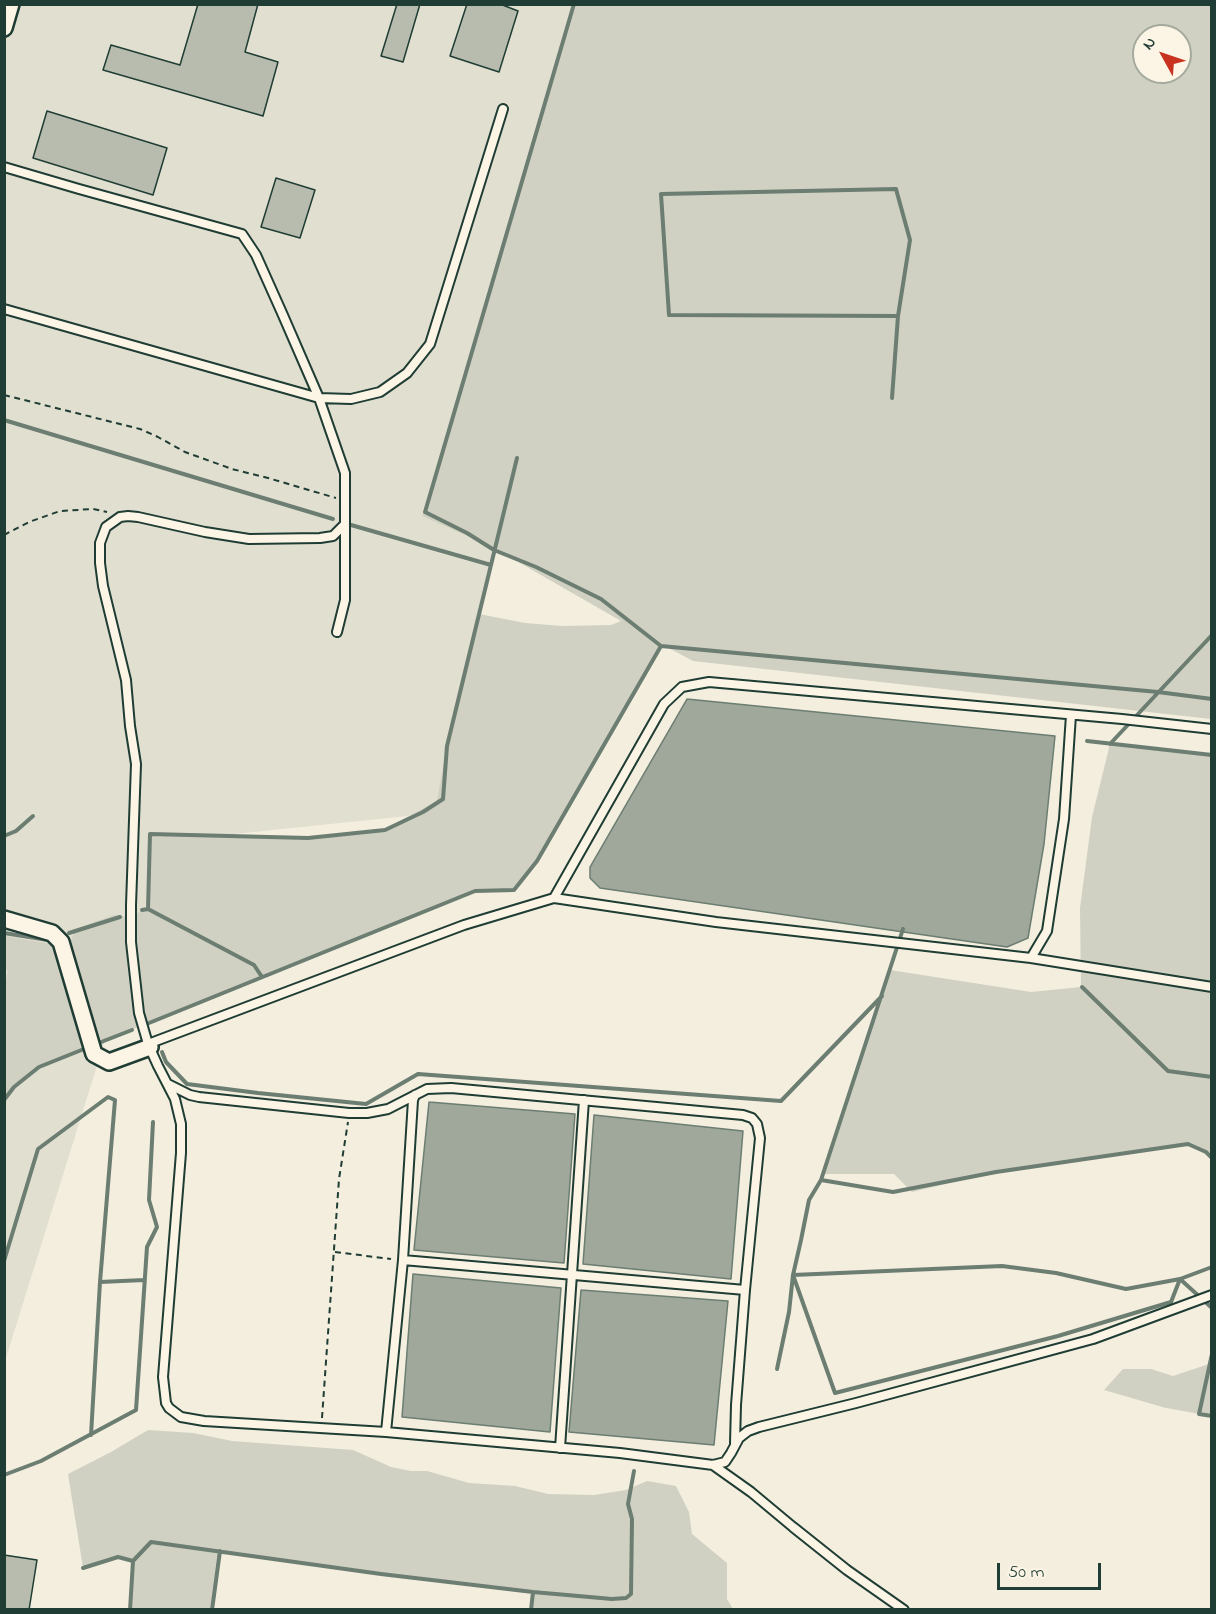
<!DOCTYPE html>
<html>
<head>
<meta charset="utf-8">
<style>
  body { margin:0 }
  #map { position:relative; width:1216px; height:1614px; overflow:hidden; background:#f3eede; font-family:"Indie Flower",sans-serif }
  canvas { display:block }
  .frame { position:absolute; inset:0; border:6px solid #1f3d34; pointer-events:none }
  .north { position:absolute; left:1132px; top:24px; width:60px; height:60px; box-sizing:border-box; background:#fcf5e5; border:2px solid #a4ab9e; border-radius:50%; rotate:310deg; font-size:16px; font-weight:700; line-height:24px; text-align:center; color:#1f3d34 }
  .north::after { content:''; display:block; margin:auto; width:21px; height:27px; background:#c8321e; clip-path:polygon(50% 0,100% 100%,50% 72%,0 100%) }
  .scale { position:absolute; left:997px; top:1563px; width:104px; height:27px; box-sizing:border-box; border:3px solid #1f3d34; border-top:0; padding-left:8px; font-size:18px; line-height:21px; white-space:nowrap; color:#1f3d34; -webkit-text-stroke:4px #fcf5e5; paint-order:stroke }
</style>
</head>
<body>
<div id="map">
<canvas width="1216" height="1614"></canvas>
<div class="frame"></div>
<div class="north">N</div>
<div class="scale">50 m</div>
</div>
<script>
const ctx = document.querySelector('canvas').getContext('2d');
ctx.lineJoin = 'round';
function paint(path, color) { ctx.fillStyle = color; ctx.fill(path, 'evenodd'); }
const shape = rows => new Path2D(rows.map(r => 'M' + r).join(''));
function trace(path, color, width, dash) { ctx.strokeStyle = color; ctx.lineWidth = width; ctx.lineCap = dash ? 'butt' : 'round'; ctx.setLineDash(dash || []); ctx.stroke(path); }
paint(shape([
  [5,5,576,5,422,516,494,548,436,813,167,841,5,1361]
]), '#e1dfd0');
paint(shape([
  [576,5,1211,5,1211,719,693,661,667,647,661,646,537,861,514,890,475,891,39,1067,14,1087,5,1100,4,989,8,971,5,967,5,936,68,947,76,929,114,915,128,917,147,909,150,834,308,838,385,829,437,801,447,746,479,614,525,623,562,626,611,625,621,621,494,548,422,516],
  [1144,36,1180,36,1180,72,1144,72],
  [1110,744,1211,755,1211,1152,1206,1152,1187,1144,996,1172,912,1192,894,1174,823,1174,890,970,1031,992,1081,987,1080,908,1092,817],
  [1211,1362,1211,1416,1166,1408,1104,1390,1123,1369,1151,1369,1173,1376,1209,1364],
  [148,1430,193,1433,232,1441,353,1450,391,1467,411,1471,427,1471,469,1483,515,1486,548,1494,594,1495,626,1490,647,1481,676,1486,689,1512,692,1534,727,1563,727,1599,733,1609,531,1609,533,1592,381,1574,220,1551,212,1609,130,1609,133,1561,118,1557,83,1568,68,1474,111,1452]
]), '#d0d1c2');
const water = shape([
  [687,699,1055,736,1044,844,1028,938,1007,947,600,888,590,878,590,867,687,699],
  [429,1102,575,1114,564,1263,414,1250,429,1102],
  [594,1115,743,1131,731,1279,583,1264,594,1115],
  [413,1274,561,1288,550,1432,402,1417,413,1274],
  [581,1290,728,1301,714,1445,569,1432,581,1290]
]);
paint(water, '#a0a89b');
trace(water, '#6c7d72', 1.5);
trace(shape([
  [574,4,425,512,467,533,494,550,536,567,601,599,661,646,1158,692,1212,699],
  [892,398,898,316,910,240,896,189,661,194,669,315,898,316],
  [4,420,333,519],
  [351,525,491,565],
  [1087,741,1212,755],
  [1110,744,1212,635],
  [4,836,16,831,33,816],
  [148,909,150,834,308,838,385,830,423,812,443,799,447,746,517,458],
  [142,910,148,909,254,965,262,977],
  [4,933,48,940],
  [69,933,120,917],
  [1082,987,1168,1071,1212,1077],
  [149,1023,475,891,514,890,537,861,661,646],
  [96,1044,132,1030],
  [162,1052,166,1062,187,1084,258,1093,366,1104,418,1074,781,1101,882,996],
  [4,1100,14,1087,39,1067,89,1047],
  [821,1180,893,1192,996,1172,1188,1144,1206,1152,1212,1158],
  [4,1261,38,1149,108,1097,115,1100,100,1282,91,1435],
  [793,1275,835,1393,1058,1336,1171,1302,1180,1279],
  [793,1275,1002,1266,1056,1273,1126,1289,1180,1279,1212,1267],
  [1180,1279,1212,1308],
  [100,1282,144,1280],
  [1212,1354,1199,1414,1212,1416],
  [777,1369,789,1312,793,1275,801,1240,809,1200,821,1180,903,929],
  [4,1475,41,1461,136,1410,147,1247,157,1227,149,1200,153,1122],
  [83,1568,118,1557,133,1561],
  [130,1610,133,1561,151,1542,381,1574,533,1592,612,1599,626,1598,631,1594,632,1519,628,1504,634,1471],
  [212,1610,220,1551],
  [531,1610,533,1592]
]), '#6c7d72', 4);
const building = shape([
  [198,4,258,4,245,52,278,62,263,116,103,70,111,45,180,65,198,4],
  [397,4,420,4,403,62,381,56,397,4],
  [467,4,500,4,518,11,499,72,450,56,467,4],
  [47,111,167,148,153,195,33,158,47,111],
  [276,178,315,190,300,238,261,227,276,178],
  [4,1555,37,1560,29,1610,4,1610,4,1555]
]);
paint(building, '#b8bcae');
trace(building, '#1f3d34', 1.5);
const service = shape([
  [4,167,79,189,242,234,256,255,282,313,319,398,345,473,345,600,337,632],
  [4,309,319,398,351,399,380,392,407,373,430,344,503,109],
  [344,525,333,536,320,538,249,539,205,532,138,517,128,516,120,517,106,527,100,543,100,563,103,586,126,680,130,726,136,764,131,905,131,942,139,1013,148,1044,158,1066,175,1099,181,1124,181,1153,163,1377,166,1403,169,1408,181,1417,204,1421,386,1432,620,1453,713,1465,725,1462,731,1453,739,1438,748,1431,759,1427,856,1403,1093,1339,1212,1295],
  [554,898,664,704,682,687,709,682,1122,719,1212,729],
  [1031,958,1047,931,1064,819,1071,715],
  [148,1044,464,925,554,898,716,922,1031,958,1212,987],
  [168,1084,190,1095,199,1097,349,1113,367,1113,388,1109,427,1089,451,1088,743,1115,752,1118,757,1124,760,1138,745,1290,736,1405,735,1443],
  [403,1260,745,1290],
  [386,1432,403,1260,413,1100,415,1095],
  [560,1448,584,1100],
  [713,1465,751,1492,793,1527,847,1570,904,1610]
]);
const minor = shape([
  [4,28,11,4],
  [4,919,52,933,61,942,94,1054,109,1062,150,1047]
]);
trace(service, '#1f3d34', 12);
trace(minor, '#1f3d34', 20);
trace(shape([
  [4,395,140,429,158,437,185,452,232,469,268,478,336,498],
  [4,535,29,522,60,511,93,509,107,512],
  [335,1252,391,1259],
  [322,1418,339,1179,348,1122]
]), '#1f3d34', 2, [6, 4.5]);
trace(service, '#fcf5e5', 8);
trace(minor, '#fcf5e5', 15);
</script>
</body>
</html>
